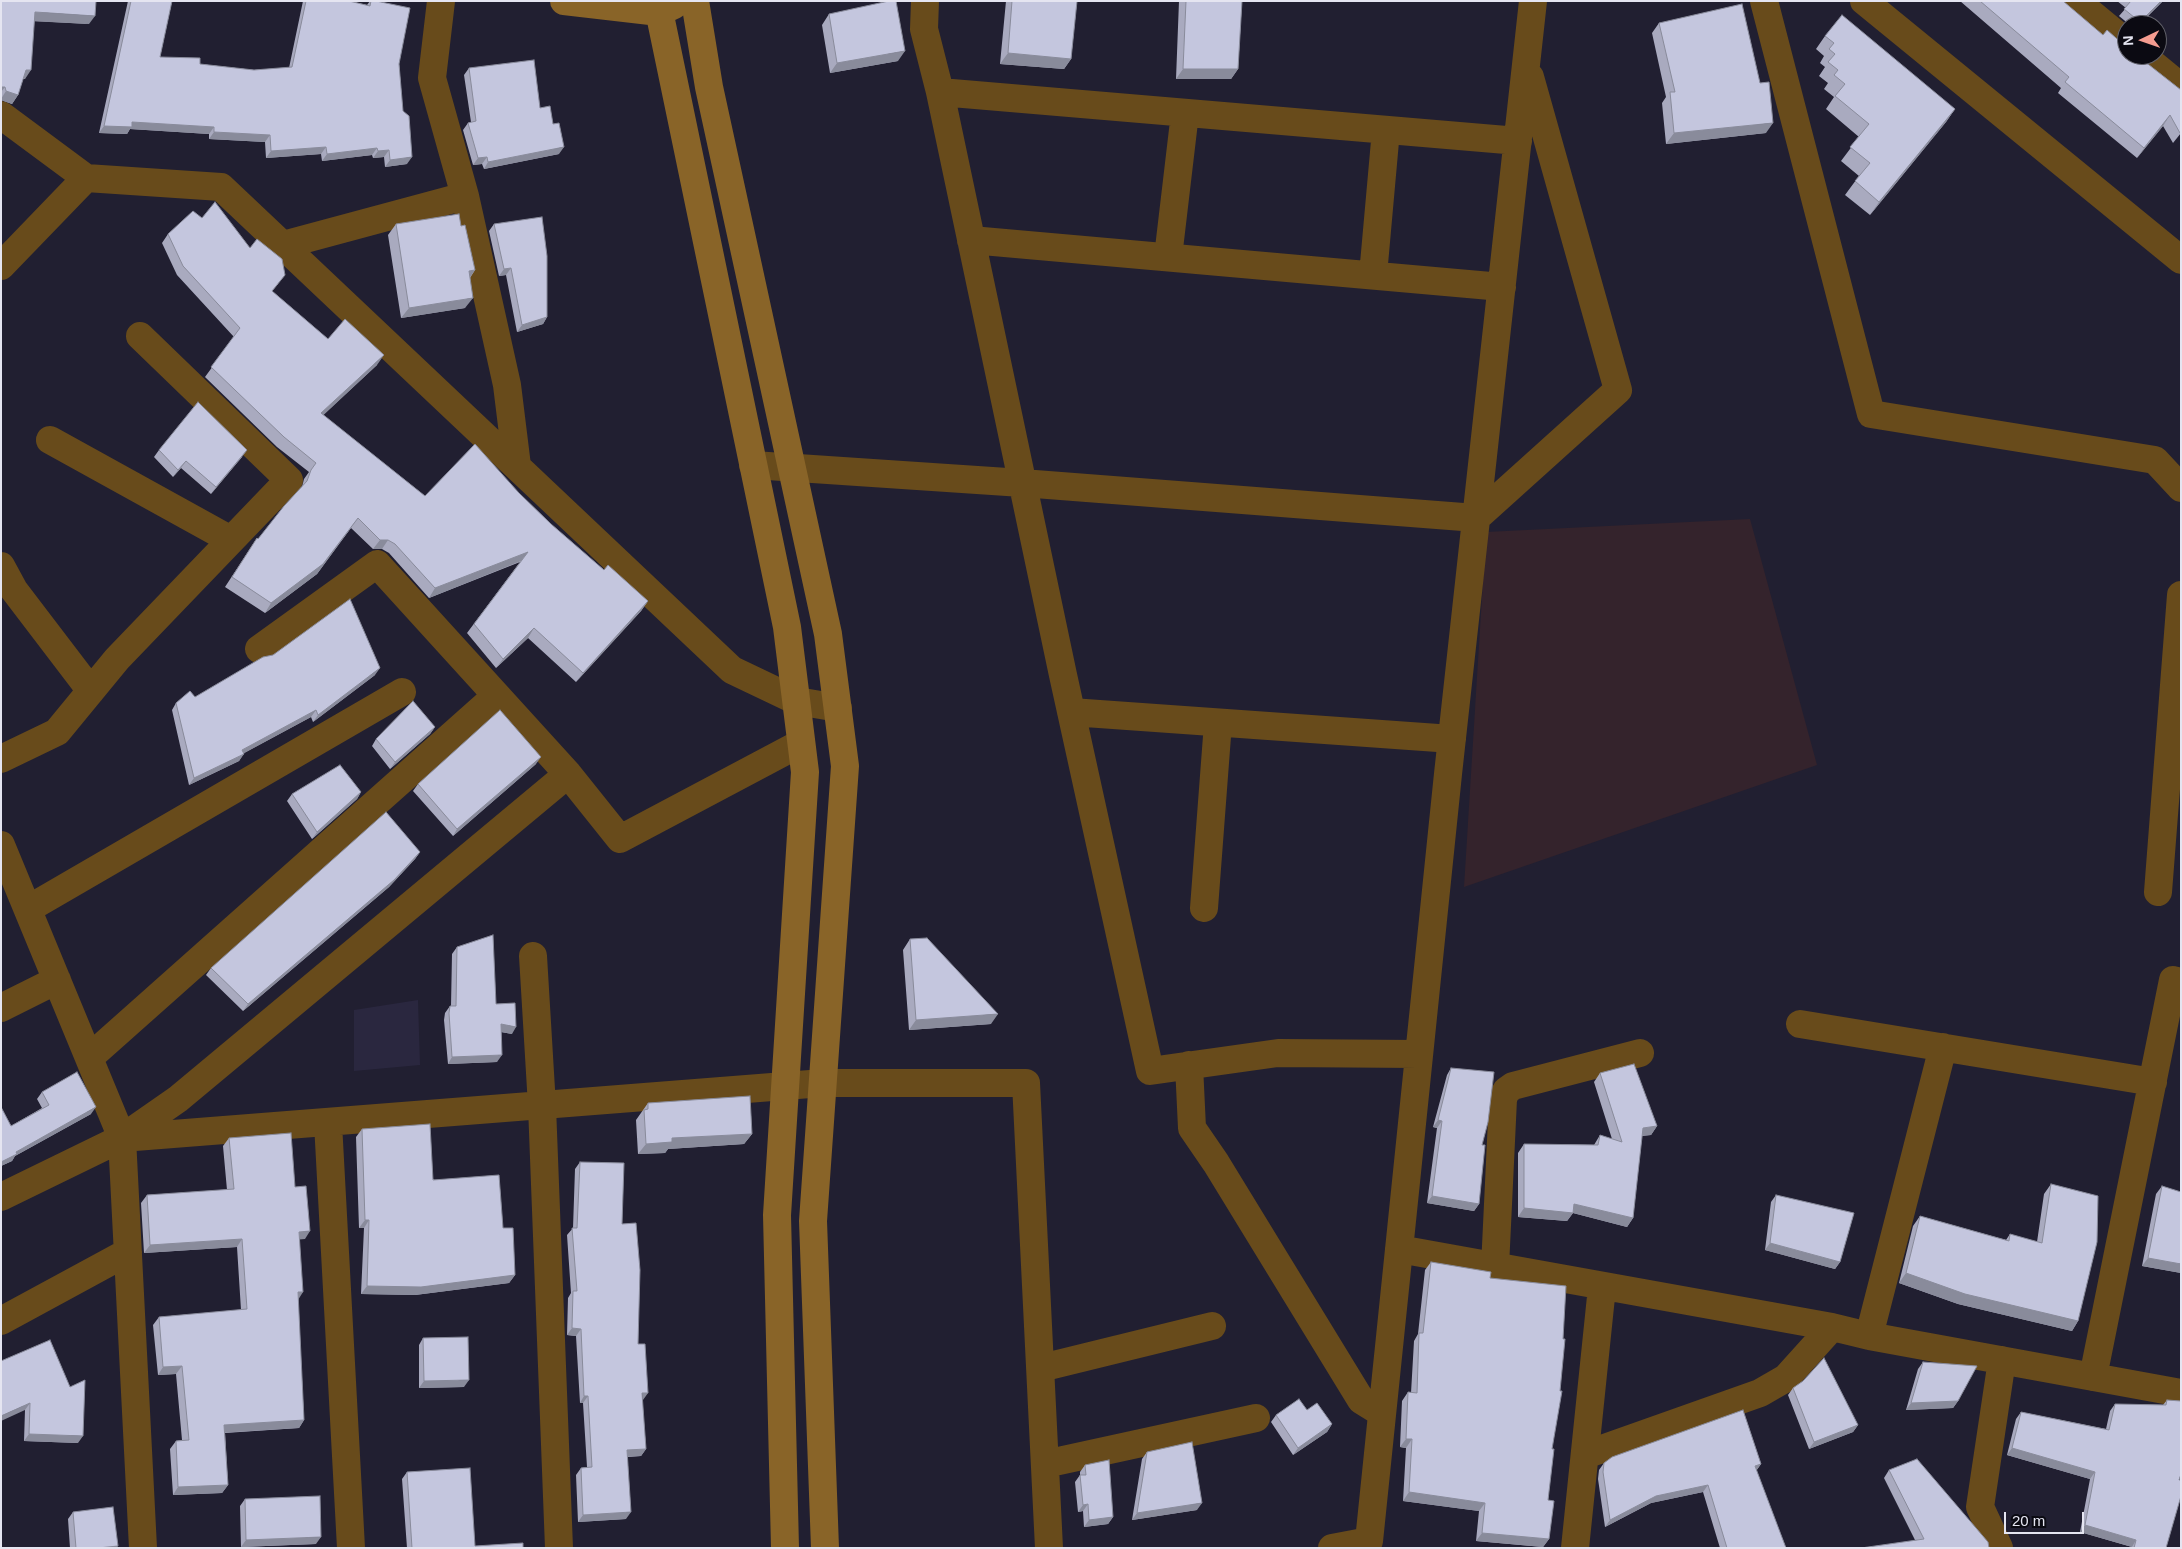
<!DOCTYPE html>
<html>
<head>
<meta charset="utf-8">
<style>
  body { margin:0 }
  #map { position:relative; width:2182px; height:1549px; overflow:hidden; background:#211f31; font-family:Helvetica,sans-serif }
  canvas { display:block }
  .frame { position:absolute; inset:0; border:2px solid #e5e5f1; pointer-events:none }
  .north { position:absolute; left:2117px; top:15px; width:50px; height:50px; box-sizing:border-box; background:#0b0a12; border:1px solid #62626b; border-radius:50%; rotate:267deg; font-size:14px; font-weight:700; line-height:20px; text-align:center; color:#e5e5f1 }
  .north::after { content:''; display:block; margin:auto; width:18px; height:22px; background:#f59c90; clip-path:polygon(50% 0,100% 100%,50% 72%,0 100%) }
  .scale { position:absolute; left:2004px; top:1512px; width:80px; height:22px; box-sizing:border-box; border:2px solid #e5e5f1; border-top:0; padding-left:6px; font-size:15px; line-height:18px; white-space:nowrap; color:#e5e5f1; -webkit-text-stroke:4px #0b0a12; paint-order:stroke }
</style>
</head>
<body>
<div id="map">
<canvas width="2182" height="1549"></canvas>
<div class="frame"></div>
<div class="north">N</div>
<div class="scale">20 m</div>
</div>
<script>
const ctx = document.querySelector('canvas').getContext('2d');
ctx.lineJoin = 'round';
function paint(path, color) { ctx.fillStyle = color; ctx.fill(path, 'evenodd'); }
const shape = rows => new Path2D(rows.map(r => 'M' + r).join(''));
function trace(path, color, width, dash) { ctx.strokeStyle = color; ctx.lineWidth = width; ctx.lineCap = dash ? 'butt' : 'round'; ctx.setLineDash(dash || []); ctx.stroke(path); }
paint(shape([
  [418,1000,420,1065,354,1071,354,1010]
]), '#2a273f');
paint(shape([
  [1750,519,1817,765,1464,887,1486,532]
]), '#34232c');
trace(shape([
  [441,1,432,78,465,196,507,385,517,466],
  [925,1,924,29,940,92,1063,675,1150,1071,1278,1053,1419,1054],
  [1764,1,1871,414,2155,460,2181,488],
  [1864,1,2181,260],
  [2076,1,2127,43],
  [2142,55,2181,87],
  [940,92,1518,141],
  [1,115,86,178,221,187,732,670,797,701,838,708],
  [971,240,1502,287],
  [283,245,465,196],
  [1168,257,1185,113],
  [1,266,86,178],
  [1373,275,1386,130],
  [50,440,231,540],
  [753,465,1022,483,1476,518,1618,390,1530,77],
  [1,566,14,590,91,691],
  [259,649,377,564,568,774,620,839,801,743],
  [1071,712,1452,739],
  [1,759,57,732,117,659,289,480,140,336],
  [1,845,122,1138,143,1548],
  [2158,892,2181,595],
  [1204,908,1218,723],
  [28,909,402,692],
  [533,956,542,1106,559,1548],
  [1,1008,57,980],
  [1800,1024,2153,1082],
  [89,1058,496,696],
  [1189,1065,1192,1128,1216,1163,1361,1400,1382,1413],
  [328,1123,351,1548],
  [122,1138,823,1083,1026,1083,1049,1548],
  [1,1197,122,1138,178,1099,568,774],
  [1399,1249,1832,1327,1869,1336,2181,1393],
  [1495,1267,1503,1099,1506,1091,1513,1086,1640,1053],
  [1,1321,128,1252],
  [1869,1336,1943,1047],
  [1041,1368,1212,1326],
  [2093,1377,2173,980,2181,982],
  [1585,1455,1760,1393,1786,1378,1832,1327],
  [1045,1464,1256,1418],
  [1332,1548,1369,1541,1448,774,1533,1],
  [1575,1548,1602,1287],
  [1999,1548,1980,1507,2002,1360]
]), '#684b1b', 28);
trace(shape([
  [564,1,659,12,674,5],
  [657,1,787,627,805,772,777,1215,785,1548],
  [695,1,709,87,828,634,845,766,813,1221,825,1548]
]), '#896428', 28);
paint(shape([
  [1,1,89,24,34,21,25,79,23,79,18,95,12,104,1,100],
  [128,1,172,1,160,57,200,64,254,70,289,68,303,1,349,1,367,5,370,1,376,1,399,64,407,164,385,167,384,157,373,158,372,155,322,161,321,154,266,158,265,142,209,139,209,134,130,129,127,134,99,133],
  [1006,1,1077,1,1071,59,1064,69,1000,64],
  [1179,1,1242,1,1238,69,1231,79,1176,79],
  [1960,1,2063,1,2103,35,2139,57,2181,90,2181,133,2173,143,2163,126,2137,158,2058,93,2061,88],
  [2117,1,2163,1,2139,25,2130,25,2119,16,2126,8],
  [829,14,898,61,830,73,822,25],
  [1659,23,1766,133,1666,144,1662,103,1666,97,1652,33],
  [1825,36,1955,109,1946,122,1870,215,1845,195,1859,176,1841,161,1859,137,1826,109,1834,97,1824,89,1828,83,1819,76,1825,67,1820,63,1824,56,1816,49],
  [469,68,540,108,559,154,484,169,482,164,473,165,463,130,468,123,471,122,464,75],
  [202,218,250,248,278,284,272,291,328,339,377,365,323,415,425,496,519,493,551,524,604,570,648,601,641,611,576,682,528,638,496,668,467,633,520,562,429,598,389,553,382,549,373,549,351,528,317,574,265,613,225,587,257,538,258,539,302,487,304,479,309,472,277,447,205,377,234,337,177,275,162,243,168,234],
  [396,224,461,226,475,270,470,278,465,308,401,318,388,235],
  [494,224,547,317,543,324,517,332,506,275,499,276,489,231],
  [159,450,242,457,211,494,181,468,173,477,154,457],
  [375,675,313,722,311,717,244,753,239,761,189,785,172,710,176,703,195,697],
  [435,727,430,734,390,769,372,746,376,739],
  [536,764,453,836,413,791,418,784],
  [361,792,357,799,312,839,287,801,292,794],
  [420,852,415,859,389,887,243,1011,206,975,211,968],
  [910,939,991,1024,909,1030,903,950],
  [457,947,496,1004,512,1034,501,1032,497,1062,448,1064,444,1020,445,1013,450,1006,451,1006,452,954],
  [1451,1068,1479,1204,1474,1211,1427,1203,1437,1128,1433,1127,1447,1075],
  [1600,1073,1657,1126,1651,1135,1642,1136,1633,1218,1627,1227,1573,1213,1567,1221,1518,1217,1518,1153,1524,1144,1594,1145,1600,1135,1612,1139,1594,1082],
  [42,1092,91,1114,15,1156,12,1161,1,1166,1,1107,11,1126,42,1108,37,1099],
  [648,1103,752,1134,744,1144,668,1149,665,1153,638,1154,636,1120],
  [362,1129,503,1228,515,1275,509,1283,415,1295,361,1294,364,1228,359,1228,356,1137],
  [229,1138,295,1187,305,1239,300,1239,298,1299,304,1420,299,1428,225,1433,228,1485,222,1493,173,1495,170,1449,176,1441,182,1440,176,1374,158,1375,153,1325,159,1317,241,1310,237,1247,144,1253,141,1203,147,1195,227,1190,223,1146],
  [580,1162,622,1224,638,1344,646,1449,641,1456,628,1457,626,1519,578,1522,576,1475,581,1468,587,1467,583,1403,580,1403,576,1336,567,1335,568,1298,571,1293,567,1235,573,1228,575,1169],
  [2051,1184,2078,1321,2072,1331,1958,1304,1899,1283,1913,1226,1920,1216,2006,1240,2010,1234,2037,1242,2044,1194],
  [2162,1186,2181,1273,2142,1266,2156,1194],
  [1776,1195,1840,1262,1835,1269,1765,1250,1771,1202],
  [1431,1262,1490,1278,1552,1449,1548,1500,1549,1539,1543,1547,1476,1541,1479,1511,1403,1501,1406,1448,1400,1447,1402,1401,1408,1392,1411,1393,1414,1341,1418,1334,1425,1270],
  [423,1338,464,1387,419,1388,419,1345],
  [1,1361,78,1443,24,1441,25,1410],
  [1923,1362,1958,1401,1953,1408,1906,1410,1918,1369],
  [1793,1388,1858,1425,1853,1432,1809,1449,1788,1395],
  [2167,1400,2166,1548,2131,1548,2132,1547,2080,1532,2090,1479,2007,1455,2016,1419,2021,1412,2106,1429,2110,1411,2115,1404,2163,1405],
  [1307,1410,1332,1424,1327,1432,1293,1455,1271,1422,1276,1415],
  [1147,1452,1197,1510,1132,1520,1142,1459],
  [1604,1463,1761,1464,1756,1471,1786,1548,1720,1548,1703,1492,1651,1503,1605,1527,1598,1479,1599,1470],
  [1085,1465,1113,1517,1108,1524,1084,1527,1083,1511,1078,1512,1075,1482,1080,1475,1080,1472],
  [1889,1470,1989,1548,1915,1540,1884,1478],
  [407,1472,475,1546,523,1548,407,1548,402,1479],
  [245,1499,316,1544,241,1547,240,1506],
  [73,1512,116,1548,70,1548,68,1519]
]), '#a9aabf');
paint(shape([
  [2161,1,2163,1,2139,25,2138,25],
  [35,12,95,16,89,24,29,21],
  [905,51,898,61,830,73,837,63],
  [1008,53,1071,59,1064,69,1000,64],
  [1183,69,1238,69,1231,79,1176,79],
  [26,70,31,70,25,79,20,78],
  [1,87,5,87,1,92],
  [6,91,18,95,12,104,1,100,1,99],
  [1955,109,1946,122,1870,215,1879,202],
  [2170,115,2163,126,2137,158,2144,148],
  [132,122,214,127,209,134,130,129,127,134,99,133,104,126],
  [1773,123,1766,133,1666,144,1674,133],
  [214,132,270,135,265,142,209,139],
  [326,147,321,154,266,158,271,151],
  [564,147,559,154,484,169,488,162],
  [377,148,372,155,322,161,327,154],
  [389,150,384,157,373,158,378,151],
  [412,157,407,164,385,167,390,160],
  [487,157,482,164,473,165,478,158],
  [511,268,506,275,499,276,504,269],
  [475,270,468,280,469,271],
  [473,298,465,308,401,318,409,308],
  [547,317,543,324,517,332,522,325],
  [384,355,377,365,315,423,321,413],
  [247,450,242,457,211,494,216,487],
  [186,461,181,468,173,477,178,470],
  [358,518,317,574,265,613,271,603],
  [380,540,388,540,382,549,373,549],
  [528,552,521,561,429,598,435,588],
  [648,601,641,611,576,682,583,673],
  [534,628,528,638,496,668,503,659],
  [380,668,375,675,313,722,318,715],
  [316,710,311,717,237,757,242,750],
  [435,727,430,734,390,769,395,762],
  [244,754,239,761,189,785,194,778],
  [541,757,536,764,453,836,457,829],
  [361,792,357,799,312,839,317,832],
  [420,852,415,859,389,887,243,1011,248,1004],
  [998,1014,991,1024,909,1030,916,1020],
  [501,1024,516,1027,512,1034,496,1031],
  [502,1055,497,1062,448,1064,452,1057],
  [96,1107,91,1114,15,1156,12,1161,1,1166,1,1162,16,1152],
  [1438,1120,1442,1121,1437,1128,1433,1127],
  [1657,1126,1651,1135,1637,1136,1643,1128],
  [752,1134,744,1144,668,1149,665,1153,638,1154,646,1144,672,1138],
  [1432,1196,1479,1204,1474,1211,1427,1203],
  [1574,1204,1633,1218,1627,1227,1573,1213,1567,1221,1518,1217,1524,1208],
  [365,1220,369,1220,364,1228,359,1228],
  [310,1231,305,1239,294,1240,299,1232],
  [242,1239,237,1247,144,1253,150,1245],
  [1770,1243,1840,1262,1835,1269,1765,1250],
  [2148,1258,2181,1264,2181,1273,2142,1266],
  [1906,1273,2078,1321,2072,1331,1958,1304,1899,1283],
  [515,1275,509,1283,415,1295,361,1294,367,1286],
  [298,1292,303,1292,298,1300],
  [572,1328,581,1329,576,1336,567,1335],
  [182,1366,176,1374,158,1375,163,1367],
  [469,1380,464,1387,419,1388,424,1381],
  [642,1393,648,1393,643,1400],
  [584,1396,588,1396,583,1403,580,1403],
  [1958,1401,1953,1408,1906,1410,1911,1403],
  [30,1403,25,1410,1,1421,1,1416],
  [304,1420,299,1428,219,1433,224,1425],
  [1332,1424,1327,1432,1293,1455,1298,1448],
  [1858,1425,1853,1432,1809,1449,1814,1442],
  [29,1434,83,1436,78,1443,24,1441],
  [1406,1439,1412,1439,1406,1448,1400,1447],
  [2012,1448,2095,1472,2090,1479,2007,1455],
  [646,1449,641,1456,622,1457,627,1450],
  [1761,1464,1756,1471,1755,1466],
  [228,1485,222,1493,173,1495,178,1487],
  [1708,1485,1703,1492,1651,1503,1605,1527,1610,1520,1656,1496],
  [1409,1492,1485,1503,1479,1511,1403,1501],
  [1202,1503,1197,1510,1132,1520,1137,1513],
  [1088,1504,1083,1511,1078,1512,1083,1505],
  [631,1512,626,1519,578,1522,583,1515],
  [1113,1517,1108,1524,1084,1527,1089,1520],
  [2085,1525,2136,1540,2132,1547,2080,1532],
  [1482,1533,1549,1539,1543,1547,1476,1541],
  [321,1537,316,1544,241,1547,246,1540],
  [118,1546,116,1548,98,1548]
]), '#898b9b');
const building = shape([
  [1,1,96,1,95,16,35,12,31,70,26,70,18,95,6,91,5,87,1,87,1,1],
  [131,1,172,1,160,57,200,58,200,64,254,70,292,67,306,1,349,1,370,6,371,1,376,1,410,8,399,64,403,111,409,116,412,157,390,160,389,150,378,151,377,148,327,154,326,147,271,151,270,135,214,132,214,127,132,122,132,127,104,126,131,1],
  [889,1,896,1,905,51,837,63,829,14,889,1],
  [1012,1,1077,1,1071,59,1008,53,1012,1],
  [1186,1,1242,1,1238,69,1183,69,1186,1],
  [1980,1,2063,1,2103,35,2107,30,2124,45,2127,46,2127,55,2138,55,2139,57,2181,90,2181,131,2180,133,2170,115,2144,148,2065,82,2069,77,1980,1],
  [2131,1,2161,1,2140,22,2124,9,2131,1],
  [1742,4,1760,83,1769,82,1773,123,1674,133,1670,92,1675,92,1659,23,1742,4],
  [1842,15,1955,109,1879,202,1855,181,1870,163,1850,147,1869,124,1835,96,1845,84,1834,75,1838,70,1828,62,1835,54,1829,49,1834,43,1825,36,1842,15],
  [534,60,540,108,550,106,553,124,559,123,564,147,488,162,487,157,478,158,468,123,476,121,469,68,534,60],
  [215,202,250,248,257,239,282,259,285,275,272,291,328,339,345,319,384,355,321,413,425,496,475,444,519,493,551,524,604,570,608,565,648,601,583,673,534,628,503,659,474,624,528,552,435,588,395,544,388,540,380,540,358,518,323,564,271,603,232,577,257,538,258,539,284,506,307,481,311,470,316,463,284,437,211,367,240,328,183,266,168,234,193,211,202,218,215,202],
  [459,214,461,226,465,225,475,270,469,271,473,298,409,308,396,224,459,214],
  [542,217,547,256,547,317,522,325,511,268,504,269,494,224,542,217],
  [198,402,247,450,216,487,186,461,178,470,159,450,198,402],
  [350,599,380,668,318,715,316,710,242,750,244,754,194,778,176,703,190,691,195,697,263,657,273,655,350,599],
  [413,701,435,727,395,762,376,739,413,701],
  [500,710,541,757,457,829,418,784,500,710],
  [340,765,361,792,317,832,292,794,340,765],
  [386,812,420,852,394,880,248,1004,211,968,386,812],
  [493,935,496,1004,515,1003,516,1027,501,1024,502,1055,452,1057,449,1013,450,1006,456,1006,457,947,493,935],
  [927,938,998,1014,916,1020,910,939,927,938],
  [1634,1064,1657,1126,1643,1128,1633,1218,1574,1204,1573,1213,1524,1208,1524,1144,1598,1145,1600,1135,1622,1142,1600,1073,1634,1064],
  [1451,1068,1494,1072,1488,1122,1482,1145,1485,1145,1479,1204,1432,1196,1442,1121,1438,1120,1451,1068],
  [77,1072,96,1107,16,1152,17,1154,1,1162,1,1107,11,1126,49,1105,42,1092,77,1072],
  [750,1096,752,1134,672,1138,672,1142,646,1144,644,1110,648,1109,648,1103,750,1096],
  [430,1124,433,1180,499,1175,503,1228,513,1228,515,1275,421,1287,367,1286,369,1220,365,1220,362,1129,430,1124],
  [291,1133,295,1187,306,1186,310,1231,299,1232,303,1292,298,1292,304,1420,224,1425,228,1485,178,1487,176,1441,189,1440,182,1366,163,1367,159,1317,247,1309,242,1239,150,1245,147,1195,234,1189,229,1138,291,1133],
  [580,1162,624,1163,622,1224,636,1223,640,1270,638,1344,645,1344,648,1393,642,1393,646,1449,627,1450,631,1512,583,1515,581,1468,592,1467,588,1396,584,1396,581,1329,572,1328,573,1291,577,1291,572,1228,577,1228,580,1162],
  [2051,1184,2098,1196,2097,1242,2078,1321,1965,1294,1906,1273,1920,1216,2009,1241,2010,1234,2042,1243,2051,1184],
  [2162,1186,2181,1192,2181,1264,2148,1258,2162,1186],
  [1776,1195,1854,1213,1840,1262,1770,1243,1776,1195],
  [1431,1262,1491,1272,1490,1278,1566,1286,1563,1339,1565,1339,1560,1391,1562,1391,1552,1449,1554,1449,1548,1500,1554,1501,1549,1539,1482,1533,1485,1503,1409,1492,1412,1439,1406,1439,1408,1392,1417,1393,1419,1333,1423,1333,1431,1262],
  [468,1337,469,1380,424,1381,423,1338,468,1337],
  [50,1340,70,1387,85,1380,83,1436,29,1434,30,1403,1,1416,1,1361,50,1340],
  [1824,1358,1858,1425,1814,1442,1793,1388,1803,1381,1824,1358],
  [1923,1362,1977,1366,1958,1401,1911,1403,1923,1362],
  [1299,1399,1307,1410,1317,1403,1332,1424,1298,1448,1276,1415,1299,1399],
  [2167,1400,2181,1401,2181,1474,2179,1480,2181,1480,2181,1496,2166,1548,2134,1548,2136,1540,2085,1525,2095,1472,2012,1448,2021,1412,2109,1430,2115,1404,2166,1405,2167,1400],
  [1743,1410,1761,1464,1755,1466,1786,1548,1727,1548,1708,1485,1656,1496,1610,1520,1603,1472,1604,1463,1612,1457,1743,1410],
  [1192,1442,1202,1503,1137,1513,1147,1452,1192,1442],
  [1917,1459,1988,1542,1989,1548,1861,1548,1924,1539,1889,1470,1917,1459],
  [1109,1460,1113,1517,1089,1520,1088,1504,1083,1505,1080,1475,1086,1475,1085,1465,1109,1460],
  [470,1468,475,1546,523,1543,523,1548,412,1548,407,1472,470,1468],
  [320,1496,321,1537,246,1540,245,1499,320,1496],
  [113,1507,118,1546,98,1548,76,1548,73,1512,113,1507]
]);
paint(building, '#c4c6de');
trace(building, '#898b9b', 1);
</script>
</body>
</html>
